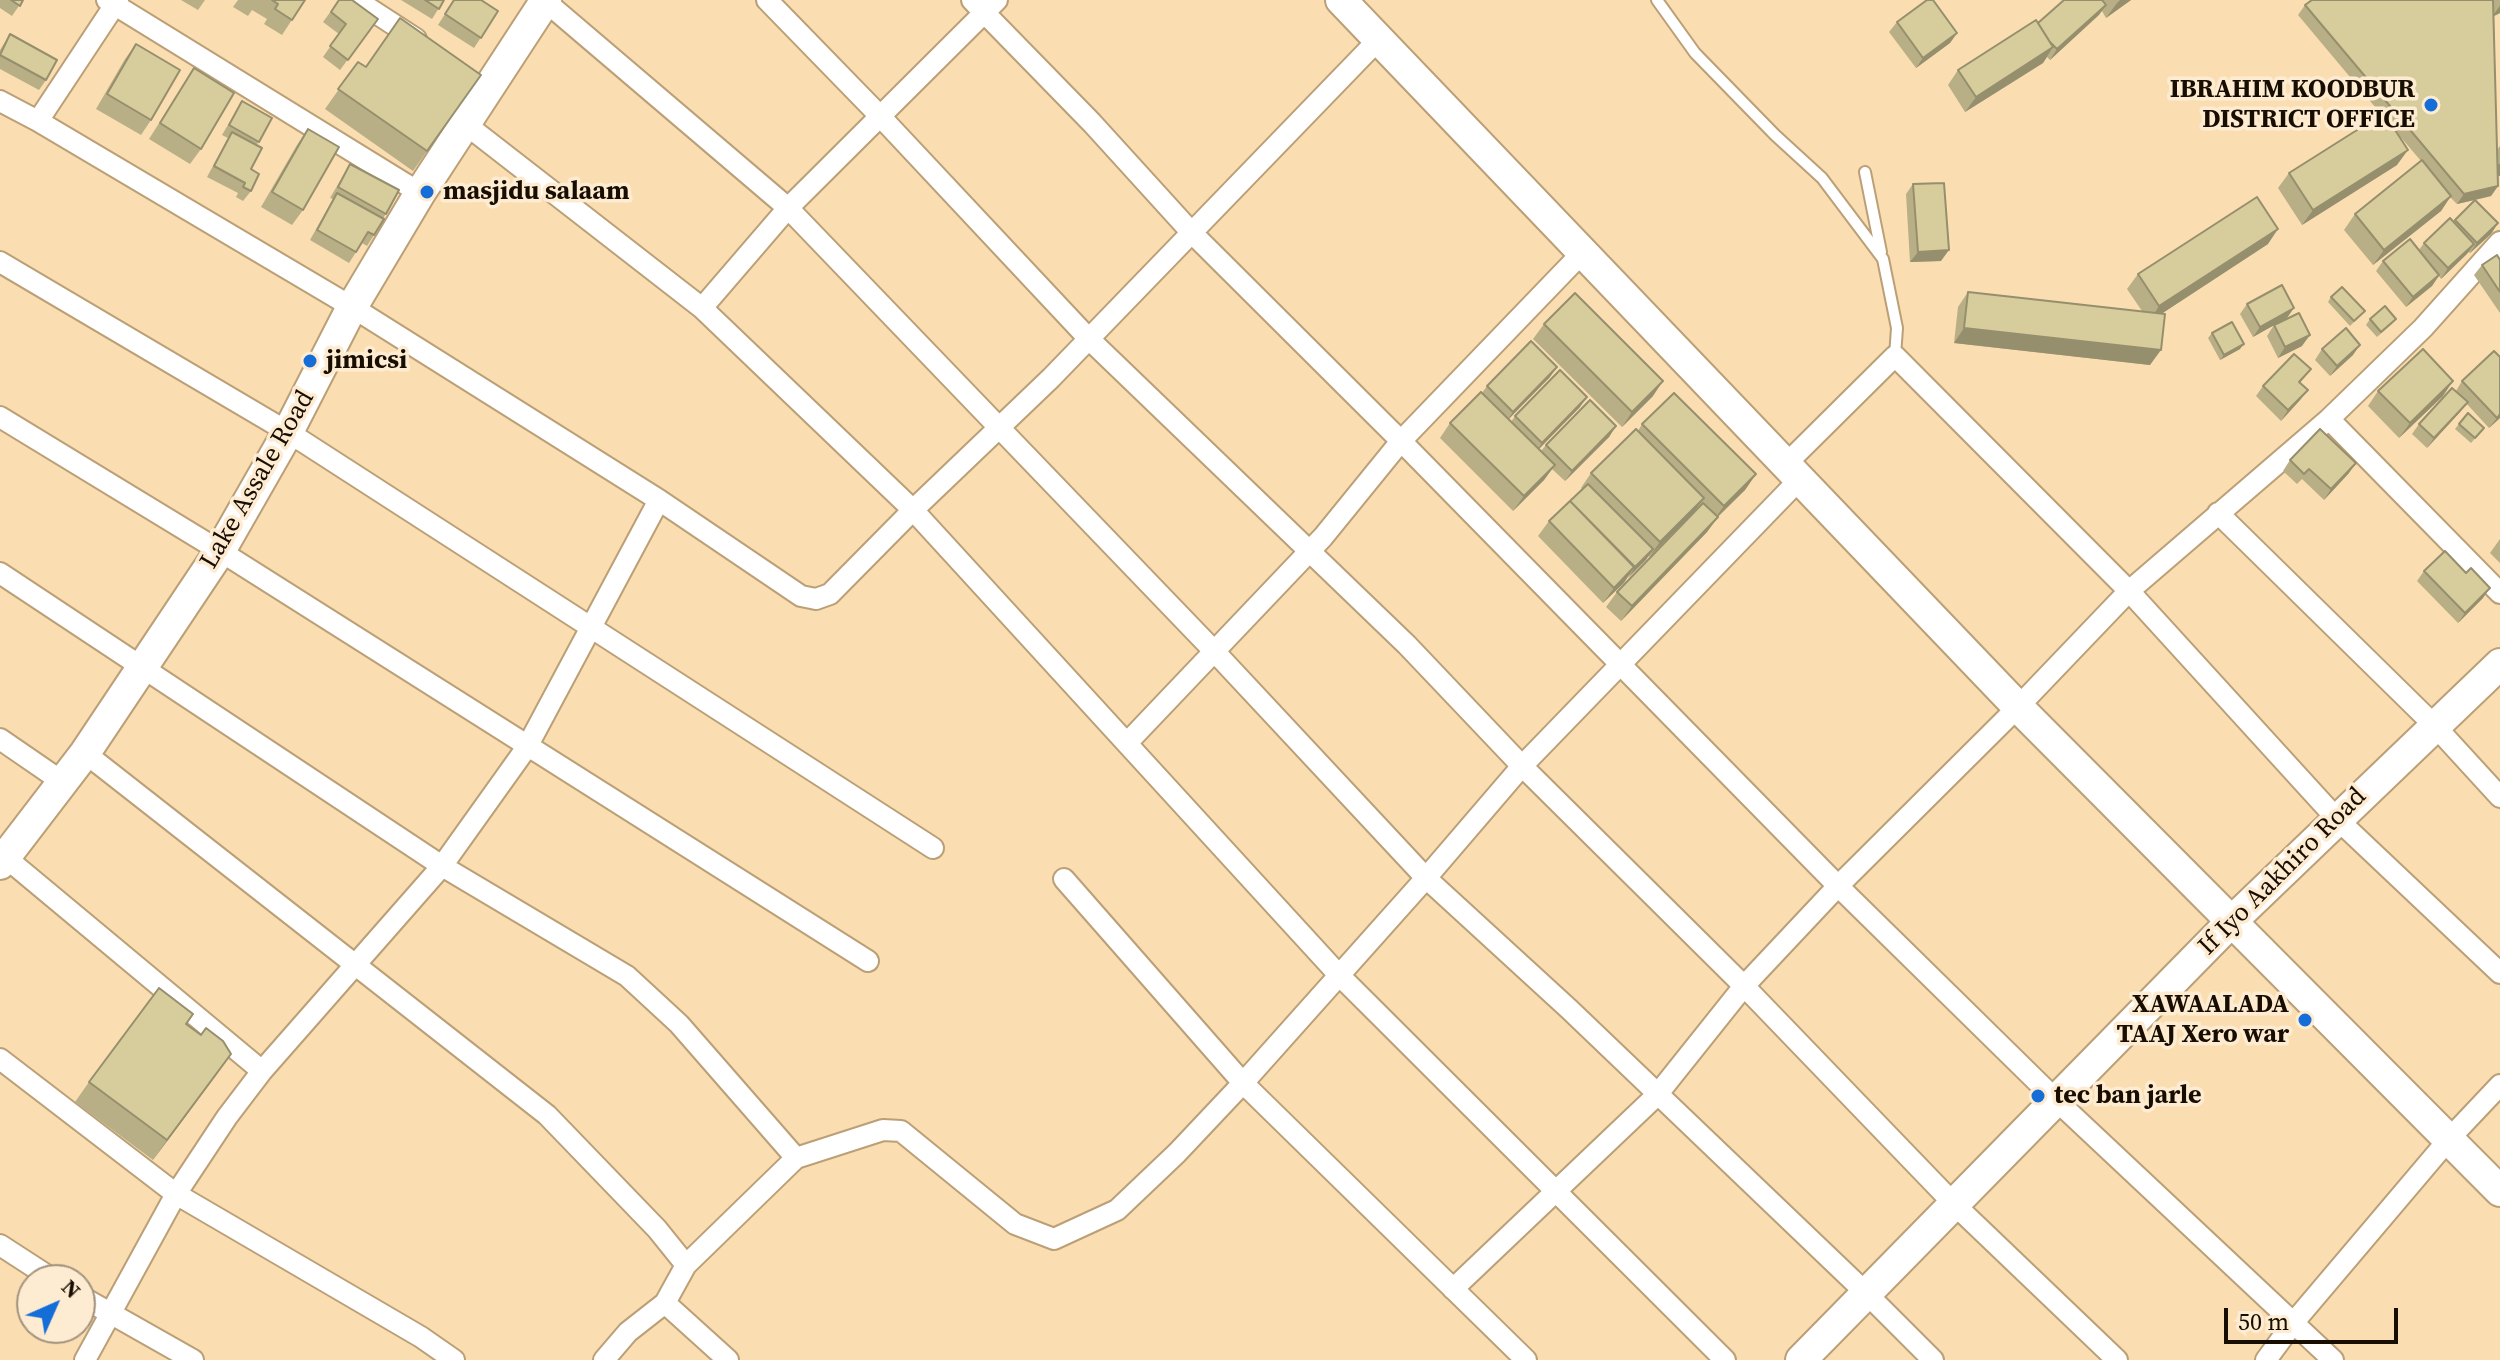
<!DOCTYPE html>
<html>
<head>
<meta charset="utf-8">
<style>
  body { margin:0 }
  #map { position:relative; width:2500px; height:1360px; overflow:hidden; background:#faddb1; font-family:"Source Serif 4",serif }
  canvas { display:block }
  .north { position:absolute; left:16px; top:1264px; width:80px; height:80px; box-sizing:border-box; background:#feecd2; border:2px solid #a2937e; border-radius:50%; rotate:45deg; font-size:22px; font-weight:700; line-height:32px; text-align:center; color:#170d01 }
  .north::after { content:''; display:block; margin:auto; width:28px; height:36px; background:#156dd7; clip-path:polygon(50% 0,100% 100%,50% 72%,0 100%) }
  .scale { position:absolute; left:2224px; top:1308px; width:174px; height:36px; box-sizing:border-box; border:4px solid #170d01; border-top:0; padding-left:10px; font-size:24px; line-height:28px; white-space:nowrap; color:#170d01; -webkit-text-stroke:6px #feecd2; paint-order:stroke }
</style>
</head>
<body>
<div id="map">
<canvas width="2500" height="1360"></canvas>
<div class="north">N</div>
<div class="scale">50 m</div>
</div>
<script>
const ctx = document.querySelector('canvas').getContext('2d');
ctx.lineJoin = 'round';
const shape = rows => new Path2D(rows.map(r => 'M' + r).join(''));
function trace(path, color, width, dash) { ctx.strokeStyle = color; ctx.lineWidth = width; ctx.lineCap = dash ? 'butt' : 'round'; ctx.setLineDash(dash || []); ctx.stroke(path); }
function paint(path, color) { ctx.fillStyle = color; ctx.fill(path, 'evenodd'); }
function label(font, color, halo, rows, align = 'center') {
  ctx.font = font + ' "Source Serif 4",serif'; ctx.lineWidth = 7; ctx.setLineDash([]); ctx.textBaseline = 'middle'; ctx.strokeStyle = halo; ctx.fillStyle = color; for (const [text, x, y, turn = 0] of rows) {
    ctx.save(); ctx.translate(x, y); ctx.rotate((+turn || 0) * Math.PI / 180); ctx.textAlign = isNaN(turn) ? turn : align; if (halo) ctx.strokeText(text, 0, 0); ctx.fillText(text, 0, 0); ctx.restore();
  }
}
const lane = shape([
  [1657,0,1695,53,1775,135,1822,178,1883,259,1897,328,1895,356],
  [1865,172,1881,252]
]);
const street = shape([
  [107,0,420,193],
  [356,0,416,39],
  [767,0,879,115,1089,339,1407,645,1522,766,1744,986,1955,1205,2117,1360],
  [972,0,1092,123,1192,233,1401,441,1838,886,2057,1101,2333,1360],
  [545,1,788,208,997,0],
  [0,101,38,121,352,307,659,500],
  [38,121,118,0],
  [464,123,702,308,913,510,1338,974,1725,1360],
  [0,262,288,432,933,848],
  [702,308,788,208,1214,651,1426,878,1569,1009,1867,1294,1933,1360],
  [0,417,220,551,868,961],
  [2329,419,2500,593],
  [1785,465,1895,356,2129,591,2336,818,2500,973],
  [2218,513,2435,726,2500,797],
  [0,573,442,866,627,976,679,1024,796,1158,686,1265,665,1303,628,1332,604,1360],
  [0,739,64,783],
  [1128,742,1323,537,1401,441,1583,252],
  [85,753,547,1115,657,1229,686,1265],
  [5,857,262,1071],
  [1064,879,1243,1083,1526,1360],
  [0,1059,176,1194,421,1337,454,1360],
  [796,1158,883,1130,901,1131,1015,1224,1054,1239,1117,1210,1177,1153,1243,1083,1426,878,1522,766,1799,480],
  [0,1245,54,1280],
  [1453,1289,1657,1095,1744,986,1838,886,2018,707,2129,591,2329,419,2423,328,2500,242],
  [80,1296,193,1360],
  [665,1303,728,1360],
  [85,1360,176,1194,227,1117,262,1071,442,866,527,747,659,500,801,596,816,599,830,594,913,510,1051,378,1379,39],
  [2266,1360,2294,1322,2449,1139,2500,1085]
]);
const secondary = shape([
  [1341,0,2018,707,2500,1191],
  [0,864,85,753,220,551,288,432,352,307,420,193,546,0],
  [1801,1360,2232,921,2500,664]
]);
trace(lane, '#bb9f76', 14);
trace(street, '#bb9f76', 24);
trace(secondary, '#bb9f76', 34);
trace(lane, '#fff', 10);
trace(street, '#fff', 20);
trace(secondary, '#fff', 30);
paint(shape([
  [0,0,23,0,12,16,0,8],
  [181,0,205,0,198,10],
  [238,0,305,0,282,35,264,24,267,19,252,10,248,16,233,7],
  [339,0,378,19,340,70,323,57,339,34,323,22],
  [401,0,444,0,432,19],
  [454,0,498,11,474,48,438,25],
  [2064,0,2131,0,2106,18,2102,11,2050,60,2047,57,2043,63,1965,112,1948,85,1958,70,2038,23],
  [2312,0,2500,0,2500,13,2494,16,2497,150,2500,146,2500,176,2498,175,2498,186,2491,196,2475,200,2498,223,2491,234,2470,253,2468,252,2441,279,2439,276,2432,286,2406,307,2376,271,2383,261,2419,250,2424,243,2453,222,2475,200,2457,204,2450,197,2441,211,2373,265,2344,230,2355,214,2421,161,2398,134,2397,165,2302,225,2278,188,2289,173,2381,114,2298,15,2305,5],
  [1897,22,1957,33,1950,43,1916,68,1889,32],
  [10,34,46,80,39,90,0,69,0,50],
  [136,44,151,120,141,135,96,109,125,59],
  [358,62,366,67,481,75,413,171,325,109],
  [194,68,201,149,190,164,149,139],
  [242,101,259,142,256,145,251,169,251,191,243,201,236,197,238,193,207,177,228,138,222,135],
  [308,129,303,210,292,225,261,207,297,145],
  [350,164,399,190,374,235,367,246,362,243,349,263,310,240,333,199,330,198],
  [1913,184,1941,261,1910,262,1906,194],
  [2268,244,2161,314,2150,365,1954,343,1958,307,1968,292,2142,311,2127,289,2138,274],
  [2500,260,2500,313,2474,275,2482,265],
  [2331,297,2365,311,2350,326,2328,302],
  [2247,304,2287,318,2275,325,2302,346,2278,358,2267,336,2274,325,2253,337,2240,314],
  [2370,319,2396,319,2392,324,2377,337,2366,325],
  [1544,324,1653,396,1622,427,1533,339],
  [2212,333,2240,349,2220,360,2208,338],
  [2322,349,2353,355,2330,376,2315,360],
  [2500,357,2500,418,2489,428,2466,403,2460,412,2427,448,2412,434,2419,424,2456,391,2462,381],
  [2311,369,2300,383,2308,390,2300,400,2281,421,2256,396,2263,386],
  [1550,377,1508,419,1511,422,1515,416,1580,407,1539,449,1541,451,1546,445,1616,426,1609,437,1565,481,1552,469,1544,480,1513,511,1440,438,1450,423,1482,393,1487,386],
  [2378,391,2443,396,2399,438,2368,406],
  [1642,424,1756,474,1745,490,1718,517,1707,532,1621,621,1606,607,1617,592,1686,521,1649,557,1648,556,1603,603,1538,536,1549,521,1582,489,1581,488,1591,473,1638,431],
  [2459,424,2484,428,2471,443,2455,429],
  [2290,460,2349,473,2324,500,2302,479,2297,484,2283,471],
  [2500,539,2500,563,2490,553],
  [2424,571,2483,598,2458,623,2417,581],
  [186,1024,217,1074,153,1160,75,1102,89,1082]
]), '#b9af86');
paint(shape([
  [2120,0,2131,0,2106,18,2117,3],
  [2106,5,2099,15,2050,60,2057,49],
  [2500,6,2500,13,2492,17,2499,7],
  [1957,33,1950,43,1916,68,1923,58],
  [2053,47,2043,63,1965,112,1976,97],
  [2408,150,2397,165,2302,225,2313,210],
  [2499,164,2500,164,2500,176,2492,174],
  [2498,186,2491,196,2457,204,2464,194],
  [2451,196,2441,211,2373,265,2384,250],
  [2498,223,2491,234,2470,253,2477,243],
  [2278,229,2268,244,2149,322,2159,306],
  [2474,244,2467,254,2441,279,2448,268],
  [1949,250,1941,261,1910,262,1918,252],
  [2439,275,2432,286,2406,307,2413,297],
  [2294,308,2287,318,2253,337,2260,327],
  [1964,328,2161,350,2150,365,1954,343],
  [2310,335,2302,346,2278,358,2285,347],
  [2244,344,2240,349,2220,360,2224,355],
  [2360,345,2353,355,2330,376,2337,366],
  [1557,367,1550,377,1506,422,1513,412],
  [1663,381,1653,396,1622,427,1632,412],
  [2453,381,2443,396,2399,438,2410,423],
  [2308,390,2300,400,2281,421,2288,410],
  [1587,397,1580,407,1535,453,1542,443],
  [2468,402,2460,412,2427,448,2434,438],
  [2500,414,2500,418,2489,428,2497,418],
  [1616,426,1609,437,1565,481,1572,471],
  [2356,463,2349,473,2324,500,2331,489],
  [1555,465,1544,480,1513,511,1524,496],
  [1756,474,1745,490,1713,521,1724,506],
  [1704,498,1693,513,1649,557,1660,542],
  [1718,517,1707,532,1621,621,1632,606],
  [1653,549,1646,560,1628,578,1635,567],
  [1634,567,1624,583,1603,603,1614,588],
  [2490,588,2483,598,2458,623,2465,613],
  [231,1054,217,1074,153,1160,167,1140]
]), '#968f6d');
const building = shape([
  [11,0,23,0,20,6,11,0],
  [272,0,305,0,292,20,275,9,278,4,272,0],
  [339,0,352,0,378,19,348,60,330,46,346,24,331,12,339,0],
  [425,0,444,0,439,9,425,0],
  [454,0,481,0,498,11,481,38,445,14,454,0],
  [1927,0,1933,0,1957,33,1923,58,1897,22,1927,0],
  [2064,0,2102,0,2106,5,2057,49,2050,42,2038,23,2064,0],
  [2312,0,2493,0,2498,186,2464,194,2305,5,2312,0],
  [400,18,481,75,427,151,338,89,358,62,366,67,400,18],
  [2036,20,2053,47,1976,97,1958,70,2036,20],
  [10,34,57,60,46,80,0,55,10,34],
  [136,44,180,70,151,120,107,94,136,44],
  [194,68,234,93,201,149,160,123,194,68],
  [242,101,272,118,259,142,229,125,242,101],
  [2384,113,2408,150,2313,210,2289,173,2384,113],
  [308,129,339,147,303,210,272,192,308,129],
  [232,132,262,148,251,169,259,174,251,191,243,187,245,183,214,166,232,132],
  [2422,160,2451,196,2384,250,2355,214,2422,160],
  [350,164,399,190,386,214,338,187,350,164],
  [1944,183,1949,250,1918,252,1913,184,1944,183],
  [337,193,384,219,374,235,368,232,356,252,317,230,337,193],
  [2257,197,2278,229,2159,306,2138,274,2257,197],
  [2475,200,2498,223,2477,243,2455,220,2475,200],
  [2450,218,2474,244,2448,268,2424,243,2450,218],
  [2410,239,2439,275,2413,297,2383,261,2410,239],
  [2497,255,2500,260,2500,292,2482,265,2497,255],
  [2282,285,2294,308,2260,327,2247,304,2282,285],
  [2342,287,2365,311,2354,321,2331,297,2342,287],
  [1968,292,2165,314,2161,350,1964,328,1968,292],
  [1575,293,1663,381,1632,412,1544,324,1575,293],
  [2385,306,2396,319,2381,332,2370,319,2385,306],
  [2299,313,2310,335,2285,347,2274,325,2299,313],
  [2232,322,2244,344,2224,355,2212,333,2232,322],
  [2346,328,2360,345,2337,366,2322,349,2346,328],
  [1531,341,1557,367,1513,412,1487,386,1531,341],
  [2423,349,2453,381,2410,423,2378,391,2423,349],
  [2494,351,2500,357,2500,414,2497,418,2462,381,2494,351],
  [2294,354,2311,369,2299,382,2308,390,2288,410,2263,386,2294,354],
  [1560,370,1587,397,1542,443,1515,416,1560,370],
  [2452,388,2468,402,2434,438,2419,424,2452,388],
  [1481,392,1555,465,1524,496,1450,423,1481,392],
  [1674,393,1756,474,1724,506,1642,424,1674,393],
  [1590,400,1616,426,1572,471,1546,445,1590,400],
  [2468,413,2484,428,2475,438,2459,424,2468,413],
  [1636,429,1704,498,1660,542,1591,473,1636,429],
  [2320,429,2356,463,2331,489,2309,469,2304,474,2290,460,2320,429],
  [1588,484,1653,549,1635,567,1570,501,1588,484],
  [1570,501,1634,567,1614,588,1549,521,1570,501],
  [1703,503,1718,517,1632,606,1617,592,1703,503],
  [2445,551,2466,573,2471,568,2490,588,2465,613,2424,571,2445,551],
  [159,988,193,1014,186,1024,201,1035,206,1028,223,1041,231,1054,167,1140,89,1082,159,988]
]);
paint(building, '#d7cc9c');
trace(building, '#968f6d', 2);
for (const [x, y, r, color] of [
  [2431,105,8,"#156dd7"],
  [427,192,8,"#156dd7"],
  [310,361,8,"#156dd7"],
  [2305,1020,8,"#156dd7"],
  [2038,1096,8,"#156dd7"]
]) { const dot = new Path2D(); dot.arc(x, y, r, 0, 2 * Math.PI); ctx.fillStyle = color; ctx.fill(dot); trace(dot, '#feecd2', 3); }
label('bold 26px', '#170d01', '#feecd2', [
  ["IBRAHIM KOODBUR",2415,90,"right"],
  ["DISTRICT OFFICE",2415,120,"right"],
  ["masjidu salaam",443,192],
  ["jimicsi",326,361],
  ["XAWAALADA",2289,1005,"right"],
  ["TAAJ Xero war",2289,1035,"right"],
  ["tec ban jarle",2054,1096]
], 'left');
label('26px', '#170d01', '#feecd2', [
  ["Lake Assale Road",258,480,-60],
  ["If Iyo Aakhiro Road",2283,872,-45]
]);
</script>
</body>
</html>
